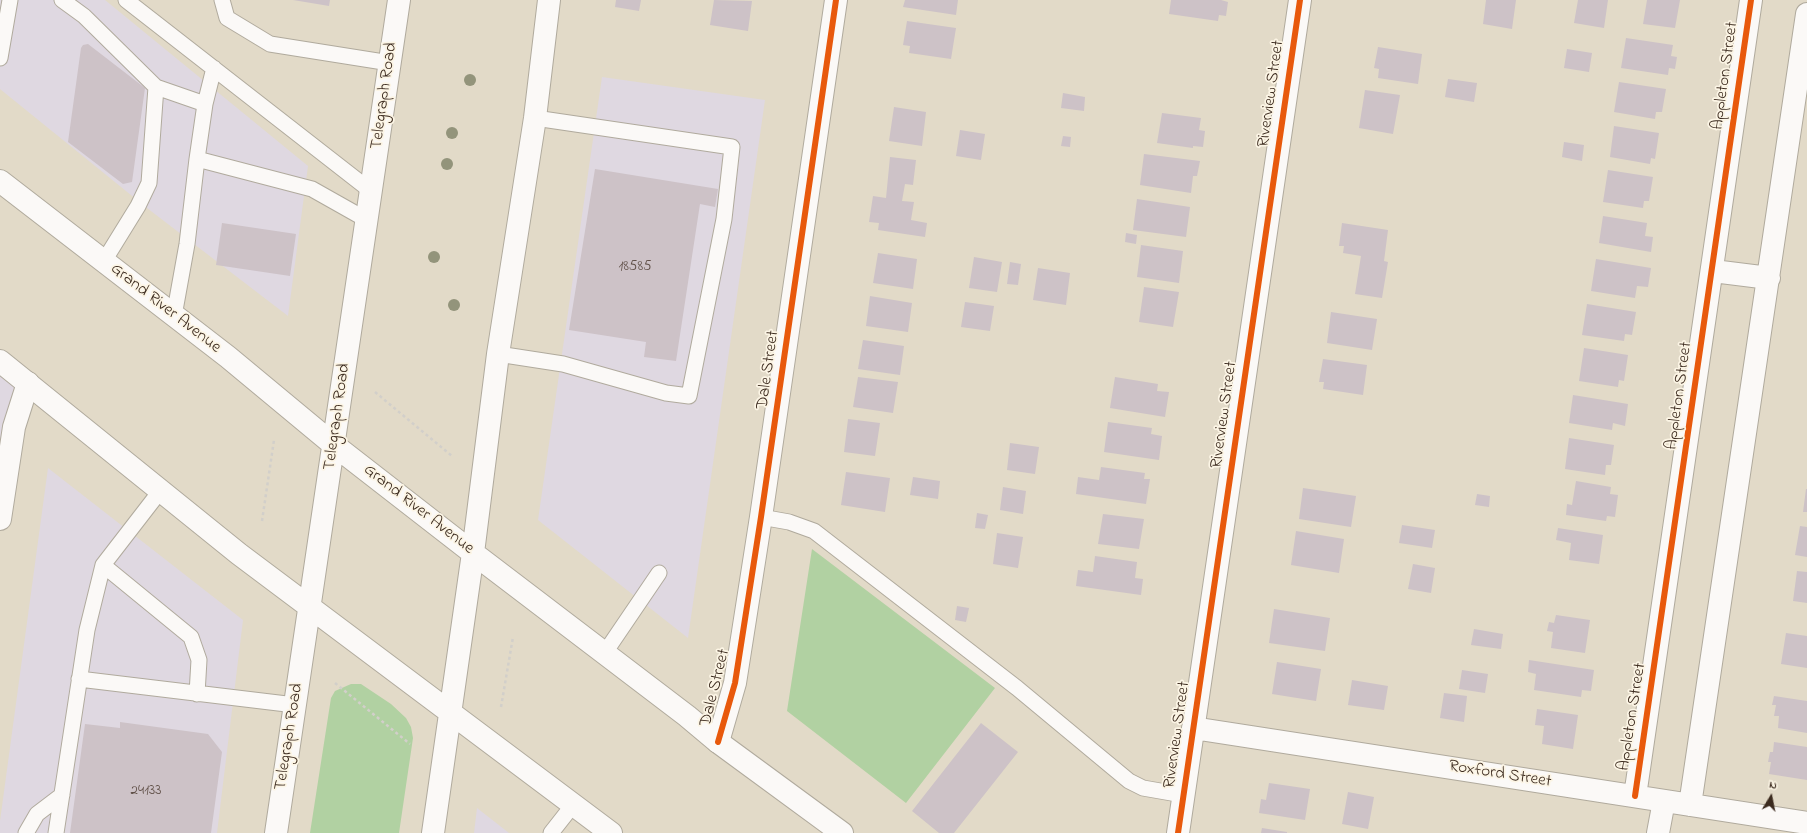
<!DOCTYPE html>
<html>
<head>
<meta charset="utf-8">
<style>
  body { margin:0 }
  #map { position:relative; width:1807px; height:833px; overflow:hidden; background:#e2dac8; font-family:"Indie Flower",sans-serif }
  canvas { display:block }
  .north { position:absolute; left:1751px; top:777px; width:40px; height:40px; -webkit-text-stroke:3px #fcf5e5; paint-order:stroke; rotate:10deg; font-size:11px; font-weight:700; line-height:16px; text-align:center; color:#3b2a1e }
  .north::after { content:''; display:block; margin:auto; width:14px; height:18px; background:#3b2a1e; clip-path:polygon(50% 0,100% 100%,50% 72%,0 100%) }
</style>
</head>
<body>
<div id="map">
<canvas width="1807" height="833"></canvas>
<div class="north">N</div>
</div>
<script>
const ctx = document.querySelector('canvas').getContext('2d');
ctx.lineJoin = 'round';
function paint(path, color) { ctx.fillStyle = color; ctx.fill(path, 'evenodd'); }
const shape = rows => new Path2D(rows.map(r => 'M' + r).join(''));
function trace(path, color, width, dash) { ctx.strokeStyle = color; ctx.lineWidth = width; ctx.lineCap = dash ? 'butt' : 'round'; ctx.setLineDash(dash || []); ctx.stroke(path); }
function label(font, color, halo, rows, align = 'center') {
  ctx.font = font + ' "Indie Flower",sans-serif'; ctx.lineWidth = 3.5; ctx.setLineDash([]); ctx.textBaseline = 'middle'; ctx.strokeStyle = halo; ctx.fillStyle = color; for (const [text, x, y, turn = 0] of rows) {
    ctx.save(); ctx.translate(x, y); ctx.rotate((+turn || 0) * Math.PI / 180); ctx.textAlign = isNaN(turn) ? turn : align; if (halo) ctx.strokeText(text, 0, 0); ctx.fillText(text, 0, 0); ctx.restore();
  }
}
paint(shape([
  [0,0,105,0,308,166,288,316,147,208,0,89],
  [602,77,765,100,688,638,538,520],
  [0,369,20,385,0,477],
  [48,468,243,620,217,833,0,833,0,821],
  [477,808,509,833,474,833]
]), '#dfd8e1');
paint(shape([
  [812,549,995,688,906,803,787,711],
  [351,684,361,684,391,704,406,718,411,727,413,738,399,833,310,833,331,698,335,691]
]), '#b1d1a2');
paint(shape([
  [293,0,330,0,329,6],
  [616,0,641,0,639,11,615,7],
  [714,0,752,1,748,31,710,25],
  [905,0,958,0,956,15,903,7],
  [1171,0,1221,0,1228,2,1226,16,1219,15,1218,21,1169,14],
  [1486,0,1516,0,1512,29,1483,24],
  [1578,0,1608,0,1604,28,1574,23],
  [1647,0,1680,0,1675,28,1643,24],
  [907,21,956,28,951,59,909,53,910,46,903,45],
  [1626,38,1673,45,1671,56,1677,57,1675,69,1669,68,1668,75,1621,68],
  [88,44,145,88,132,182,123,184,68,142,81,48,83,45],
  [1378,47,1422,54,1418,84,1378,78,1379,69,1374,68],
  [1567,49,1592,53,1589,72,1564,68],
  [1448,79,1477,83,1474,102,1445,97],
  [1619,82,1666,89,1662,112,1656,112,1655,119,1614,112],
  [1365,90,1400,95,1393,134,1359,128],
  [1063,93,1085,97,1084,111,1061,108],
  [894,107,926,112,922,146,889,141],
  [1162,113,1201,118,1199,130,1205,131,1203,147,1193,146,1193,148,1157,143],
  [1614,126,1659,133,1655,159,1651,158,1650,164,1610,157],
  [960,130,985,134,981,160,956,156],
  [1063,136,1071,137,1070,147,1061,146],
  [1564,142,1584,145,1582,161,1562,157],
  [1144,154,1200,161,1197,176,1193,176,1191,193,1140,185],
  [890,157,916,160,913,185,905,184,902,201,914,202,911,220,927,223,925,237,878,230,879,223,869,222,873,196,886,198],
  [595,169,718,189,715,207,700,204,676,361,644,357,646,342,569,330],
  [1608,170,1653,177,1649,201,1644,201,1643,208,1603,202],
  [1137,199,1190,207,1186,237,1133,230],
  [1603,216,1647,223,1645,236,1653,237,1651,252,1599,243],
  [222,223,296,234,290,276,216,265],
  [1342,223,1388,230,1384,261,1388,262,1382,298,1355,294,1361,256,1343,253,1344,246,1339,246],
  [1126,233,1137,235,1136,244,1125,242],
  [1141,245,1183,251,1179,283,1137,277],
  [878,253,917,259,913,289,873,283],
  [974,257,1002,262,997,292,969,288],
  [1596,259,1651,268,1648,287,1637,286,1635,298,1591,291],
  [1010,262,1021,264,1018,285,1007,284],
  [1038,268,1070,273,1066,305,1033,300],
  [1144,287,1179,292,1173,327,1139,322],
  [870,296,912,303,908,332,866,326],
  [965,302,994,306,990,331,961,327],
  [1587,304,1636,312,1632,335,1625,334,1624,341,1582,335],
  [1331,312,1377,319,1372,350,1327,343],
  [863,340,904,346,900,375,858,369],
  [1584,348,1628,355,1624,381,1619,380,1618,387,1579,381],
  [1323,359,1367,365,1363,395,1323,389,1324,382,1319,382],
  [858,377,898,382,893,413,853,407],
  [1115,377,1158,384,1157,391,1169,392,1165,417,1110,408],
  [1573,395,1628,404,1625,426,1613,423,1612,430,1569,423],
  [848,419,880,423,875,456,844,452],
  [1108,422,1152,428,1151,434,1162,436,1159,460,1104,452],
  [1569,438,1614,445,1611,465,1606,465,1605,475,1565,469],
  [1010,443,1039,447,1035,474,1007,470],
  [1101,467,1145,473,1144,479,1150,479,1146,504,1076,494,1078,477,1099,480],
  [846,472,890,478,885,512,841,505],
  [913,477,940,481,938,499,910,495],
  [1576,481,1611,487,1610,494,1618,495,1615,517,1607,516,1606,521,1566,515,1567,504,1572,505],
  [1003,487,1026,491,1023,514,1000,510],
  [1303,488,1356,496,1351,527,1299,519],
  [1806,489,1807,489,1807,512,1803,512],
  [1477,494,1490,496,1489,507,1475,505],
  [977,513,988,515,985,529,975,528],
  [1103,514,1144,519,1139,549,1098,544],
  [1402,525,1435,530,1432,548,1399,543],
  [1800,526,1807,527,1807,557,1795,555],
  [1558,528,1603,535,1599,564,1569,560,1571,543,1556,540],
  [1296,531,1344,539,1339,573,1291,565],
  [997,533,1023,537,1018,568,993,564],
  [1095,556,1137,562,1135,578,1143,579,1141,595,1076,586,1078,570,1093,572],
  [1413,564,1435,568,1431,593,1408,589],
  [1797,571,1807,572,1807,603,1793,601],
  [957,606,969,608,966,622,955,620],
  [1274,609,1330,618,1325,651,1269,643],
  [1556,615,1590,620,1585,653,1551,648,1553,632,1547,631,1549,622,1554,623],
  [1474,629,1503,634,1501,649,1471,645],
  [1786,633,1807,636,1807,668,1781,664],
  [1529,660,1594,670,1591,691,1582,690,1581,697,1534,690,1536,674,1528,672],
  [1277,662,1321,669,1316,701,1272,694],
  [1462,670,1488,674,1485,693,1459,689],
  [1352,680,1388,686,1384,710,1348,705],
  [1444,693,1467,696,1464,722,1440,718],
  [1774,696,1807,701,1807,733,1778,728,1779,716,1774,716,1776,705,1772,705],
  [1537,709,1578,715,1573,749,1542,744,1544,726,1535,725],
  [120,722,208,734,222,752,211,833,70,833,85,724,120,728],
  [981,723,1018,752,954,833,939,833,912,811],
  [1774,742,1807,747,1807,780,1769,774,1771,762,1768,762,1770,752,1773,752],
  [1269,783,1310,789,1305,820,1259,813,1261,799,1266,800],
  [1348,792,1374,797,1368,829,1342,824],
  [1262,828,1287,832,1287,833,1261,833]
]), '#cdc2c7');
const service = shape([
  [62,0,84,16,156,87,205,104,197,159],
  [126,0,371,191],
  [222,0,227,18,270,44,390,63],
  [0,58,10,0],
  [205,104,214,68],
  [104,261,138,206,149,183,156,87],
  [174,316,187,244,197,159,312,189,367,220],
  [498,354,563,364,666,393,689,396,724,219,732,147,535,118],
  [761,517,789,522,814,531,1017,688,1129,781,1143,788,1183,795],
  [103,565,191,637,199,660,197,694],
  [604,654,659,573],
  [79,679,295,705],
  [26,833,37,814,62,795],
  [56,833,87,630,103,565,161,490],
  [551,833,573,805]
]);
const minor = shape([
  [1713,271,1769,278],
  [0,519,14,427,28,383],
  [1193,728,1807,823],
  [718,742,735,683,761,517,836,0],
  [1635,796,1751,0],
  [1690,805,1807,14],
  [1178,833,1300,0],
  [1658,833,1664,801]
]);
const primary = shape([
  [0,181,228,357,334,445,473,553,687,716,718,742,842,833],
  [0,361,239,554,611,833],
  [276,833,399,0],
  [433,833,473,553,498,354,535,118,549,0]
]);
trace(service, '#b0aa9d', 17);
trace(minor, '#b0aa9d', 24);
trace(primary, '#b0aa9d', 24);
trace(shape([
  [375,392,452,456],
  [262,521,274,440],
  [335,683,410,744],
  [501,707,513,637]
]), '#d2cfca', 2.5, [3, 3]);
trace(service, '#fbf9f7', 15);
trace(minor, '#fbf9f7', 22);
trace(primary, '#fbf9f7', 22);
trace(shape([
  [718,742,735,683,761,517,836,0],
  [1635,796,1751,0],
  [1178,833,1300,0]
]), '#e8590c', 6);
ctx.fillStyle = '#93947b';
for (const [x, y] of [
  [470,80],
  [452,133],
  [447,164],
  [434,257],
  [454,305]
]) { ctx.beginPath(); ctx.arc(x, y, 6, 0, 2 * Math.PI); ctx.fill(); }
label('15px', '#605048', null, [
  ["18585",635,268],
  ["24133",146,792]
]);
label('17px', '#3b2a1e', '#fcf5e5', [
  ["Appleton Street",1726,76,-82],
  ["Riverview Street",1272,94,-82],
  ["Telegraph Road",385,96,-82],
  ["Grand River Avenue",165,309,38],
  ["Dale Street",769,370,-82],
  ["Appleton Street",1680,396,-82],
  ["Riverview Street",1225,415,-82],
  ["Telegraph Road",338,417,-82],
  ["Grand River Avenue",418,510,38],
  ["Dale Street",716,688,-76],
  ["Appleton Street",1633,717,-81],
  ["Riverview Street",1178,735,-82],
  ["Telegraph Road",290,737,-81],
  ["Roxford Street",1500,775,9]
]);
</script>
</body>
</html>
